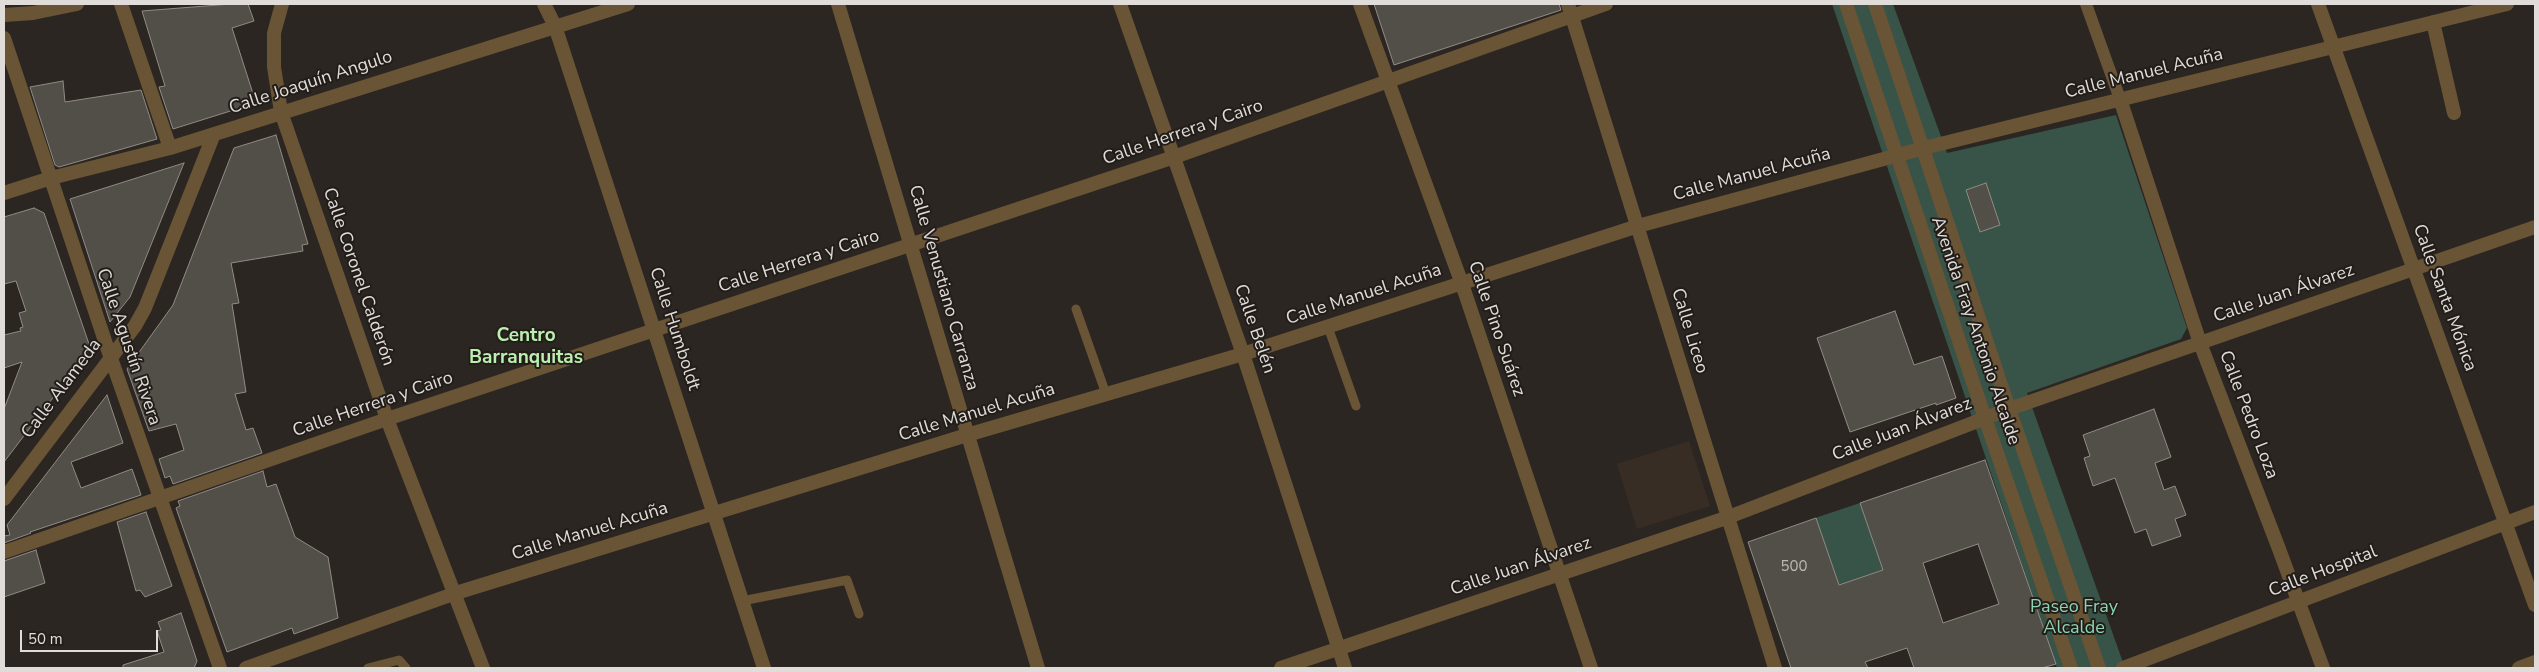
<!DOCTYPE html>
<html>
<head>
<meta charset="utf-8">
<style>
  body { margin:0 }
  #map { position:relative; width:2539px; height:672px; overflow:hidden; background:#2c2622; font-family:"Nunito Sans",sans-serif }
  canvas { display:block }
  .frame { position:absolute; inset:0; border:5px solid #e0dcd9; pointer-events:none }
  .scale { position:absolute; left:20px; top:630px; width:138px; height:22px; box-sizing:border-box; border:2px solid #e0dcd9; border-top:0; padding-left:6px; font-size:15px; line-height:18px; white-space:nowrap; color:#e0dcd9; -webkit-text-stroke:4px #221d19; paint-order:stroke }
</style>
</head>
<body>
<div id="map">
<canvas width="2539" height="672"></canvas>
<div class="frame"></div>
<div class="scale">50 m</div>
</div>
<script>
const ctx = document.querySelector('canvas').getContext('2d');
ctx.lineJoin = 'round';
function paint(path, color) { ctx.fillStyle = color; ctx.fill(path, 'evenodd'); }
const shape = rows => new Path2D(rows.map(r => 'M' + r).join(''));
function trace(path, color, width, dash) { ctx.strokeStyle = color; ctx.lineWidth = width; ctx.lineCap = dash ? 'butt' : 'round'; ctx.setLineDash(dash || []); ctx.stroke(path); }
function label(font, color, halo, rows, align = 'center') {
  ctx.font = font + ' "Nunito Sans",sans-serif'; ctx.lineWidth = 4; ctx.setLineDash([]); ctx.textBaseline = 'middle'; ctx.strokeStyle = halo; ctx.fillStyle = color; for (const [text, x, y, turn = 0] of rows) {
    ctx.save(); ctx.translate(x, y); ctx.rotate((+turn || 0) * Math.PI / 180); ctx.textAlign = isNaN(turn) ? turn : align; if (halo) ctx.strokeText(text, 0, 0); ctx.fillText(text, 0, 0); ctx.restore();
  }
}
paint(shape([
  [1689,441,1710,506,1637,529,1617,464]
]), '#382d25');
paint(shape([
  [1832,4,1893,4,1947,153,2116,115,2187,328,2181,339,2027,393,2125,668,2057,668],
  [1860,503,1883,570,1839,585,1815,518]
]), '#385347');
const building = shape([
  [231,4,248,4,254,21,232,28,256,103,173,129,159,87,165,86,142,11,231,4],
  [1374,4,1559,4,1561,10,1394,65,1374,4],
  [63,81,65,102,141,90,157,139,59,167,55,165,30,87,63,81],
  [276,135,308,244,302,245,303,251,231,263,239,303,232,304,246,392,235,394,246,430,253,428,262,453,173,484,170,476,165,478,159,459,184,450,176,424,149,431,127,369,173,305,234,148,276,135],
  [184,163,130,297,110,322,70,199,184,163],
  [1986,183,2000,225,1980,232,1966,190,1986,183],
  [34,208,44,213,89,344,87,353,4,462,4,409,22,362,4,368,4,335,21,331,20,328,23,327,19,313,26,311,16,281,4,284,4,217,34,208],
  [1895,311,1914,365,1942,356,1956,398,1936,405,1936,403,1850,432,1817,338,1895,311],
  [107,395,123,443,71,462,81,488,132,469,141,495,30,532,31,533,4,543,4,536,10,535,7,525,107,395],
  [2154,409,2171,457,2155,463,2164,490,2175,486,2186,515,2175,519,2181,536,2152,546,2146,529,2135,533,2115,478,2093,486,2084,458,2090,456,2083,435,2154,409],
  [1985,460,2056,664,2042,668,1914,668,1907,648,1865,662,1868,668,1791,668,1748,542,1816,518,1839,585,1883,570,1860,503,1985,460],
  [1978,544,1999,604,1943,623,1923,563,1978,544],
  [263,471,267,487,276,484,295,537,328,557,338,618,294,634,292,628,227,652,176,508,180,506,178,501,263,471],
  [146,512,172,586,145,597,140,590,136,591,117,522,146,512],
  [36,550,45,583,4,597,4,561,36,550],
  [181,613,197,661,194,668,123,668,123,665,164,652,157,631,161,630,158,622,181,613]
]);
paint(building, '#524e48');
trace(building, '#908b85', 1);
trace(shape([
  [1076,309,1106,394],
  [1328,327,1356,406],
  [742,601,847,580,859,614],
  [368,668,399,660,406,668]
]), '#695436', 9);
trace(shape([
  [2086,4,2120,99]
]), '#695436', 12);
trace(shape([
  [121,4,170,148],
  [282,4,274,33,274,67,281,112,387,419,483,668],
  [544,4,555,26,764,668],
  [838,4,1038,668],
  [1120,4,1243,354,1345,668],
  [1360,4,1462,284,1591,668],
  [1568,4,1775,668],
  [1846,4,1985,418,2071,668],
  [1875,4,2009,409,2099,668],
  [2318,4,2535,605],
  [4,15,33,13,77,4],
  [2433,22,2454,113],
  [4,38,107,347,220,668],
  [2120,99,2200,343,2279,549,2323,668],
  [4,193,51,178,170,148,628,4],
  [4,499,135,326,145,308,214,134],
  [4,552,387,419,1174,157,1606,4],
  [246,668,456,593,967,435,1243,354,1638,226,1924,148,2507,4],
  [1281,668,1726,518,2009,409,2535,227],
  [2123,668,2535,512],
  [2519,668,2535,662]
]), '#695436', 14);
label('15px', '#bcb8b5', null, [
  ["500",1794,567]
]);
label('18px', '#e0dcd9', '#221d19', [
  ["Calle Manuel Acuña",2144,74,-14],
  ["Calle Joaquín Angulo",311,83,-18],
  ["Calle Herrera y Cairo",1183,133,-19],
  ["Calle Manuel Acuña",1752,175,-15],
  ["Calle Herrera y Cairo",799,262,-18],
  ["Calle Coronel Calderón",358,277,71],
  ["Calle Venustiano Carranza",943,288,74],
  ["Calle Juan Álvarez",2284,294,-19],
  ["Calle Manuel Acuña",1364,295,-18],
  ["Calle Santa Mónica",2444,298,70],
  ["Calle Humboldt",674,329,72],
  ["Calle Belén",1254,329,71],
  ["Calle Pino Suárez",1496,329,71],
  ["Calle Liceo",1689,331,73],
  ["Avenida Fray Antonio Alcalde",1975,331,71],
  ["Calle Agustín Rivera",128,347,71],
  ["Calle Alameda",62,389,-53],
  ["Calle Herrera y Cairo",373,405,-19],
  ["Calle Manuel Acuña",977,413,-17],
  ["Calle Pedro Loza",2248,415,69],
  ["Calle Juan Álvarez",1902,430,-21],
  ["Calle Manuel Acuña",590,532,-17],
  ["Calle Juan Álvarez",1521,567,-19],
  ["Calle Hospital",2323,572,-21]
]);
label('18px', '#8cd4b4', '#221d19', [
  ["Paseo Fray",2074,608],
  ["Alcalde",2074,629]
]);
label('bold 19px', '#bbefb0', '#221d19', [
  ["Centro",526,336],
  ["Barranquitas",526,358]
]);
</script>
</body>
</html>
